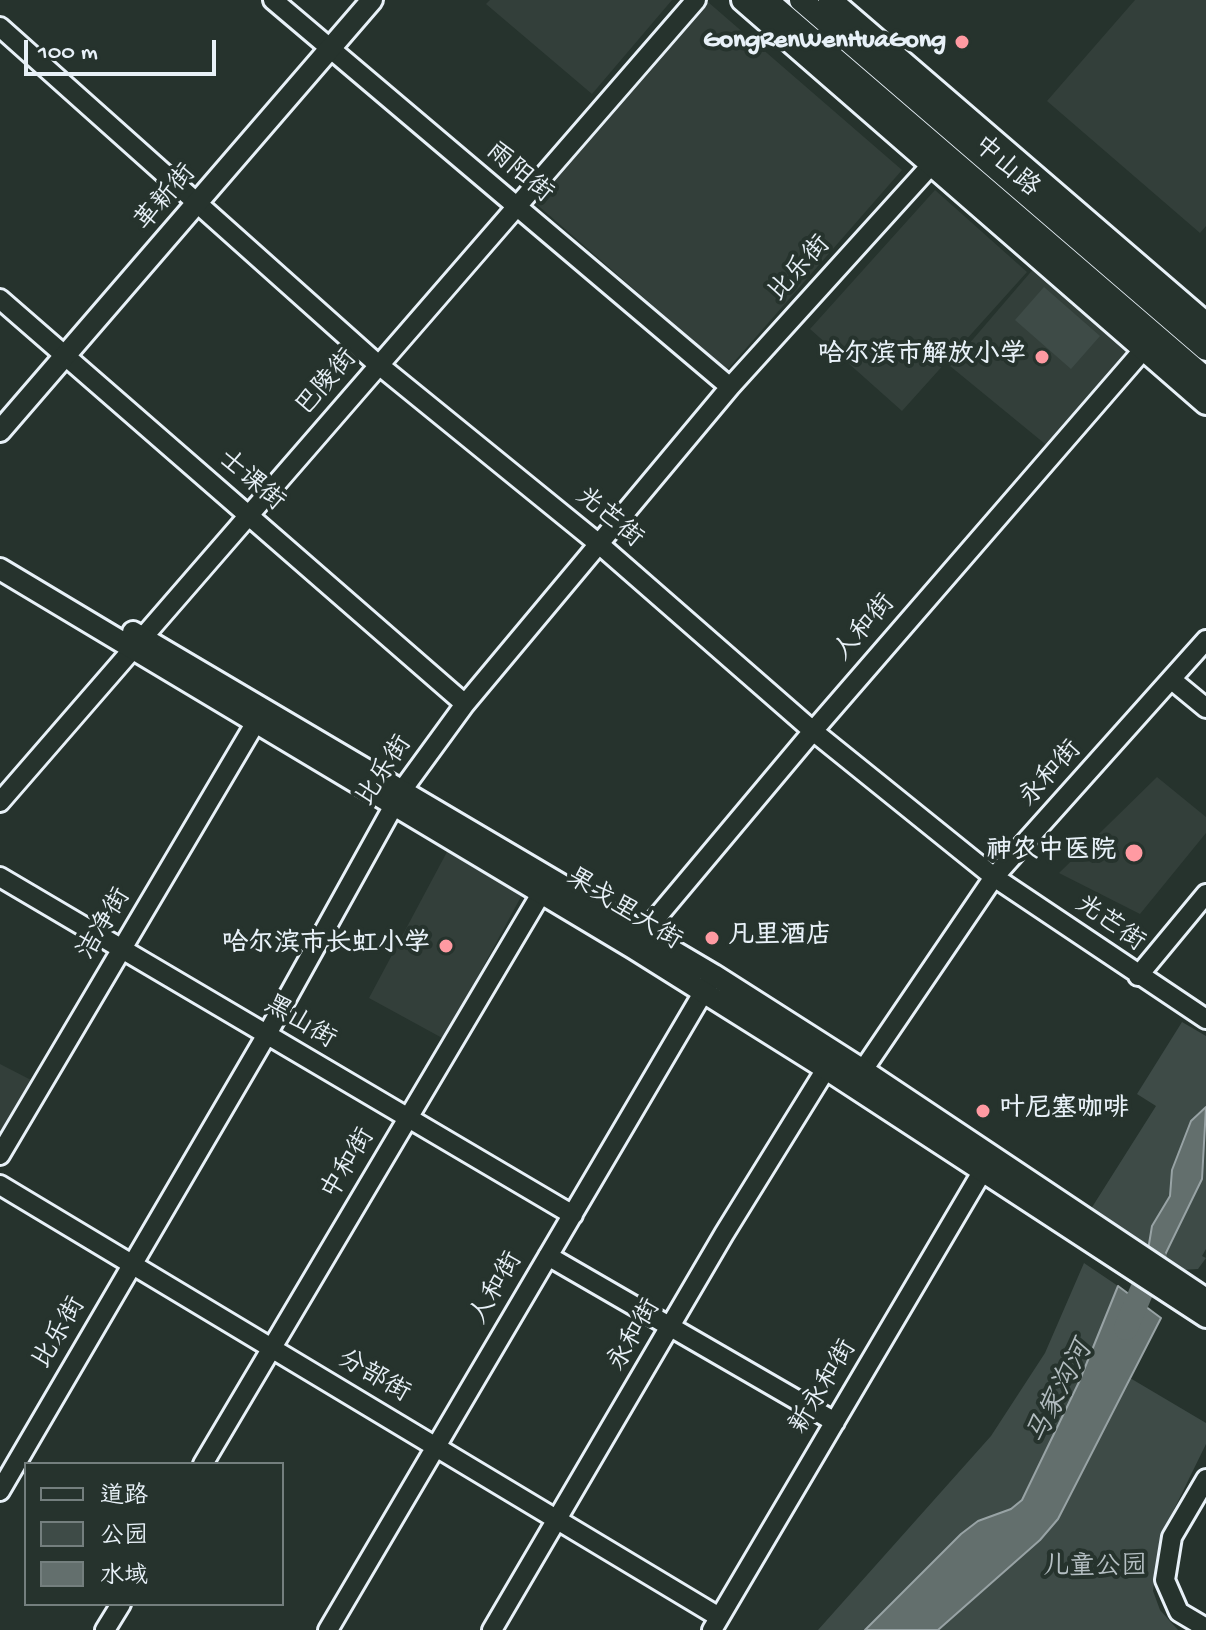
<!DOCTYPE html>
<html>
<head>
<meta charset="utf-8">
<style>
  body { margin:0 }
  #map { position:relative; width:1206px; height:1630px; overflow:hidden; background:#26332d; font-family:"Gochi Hand","LXGW WenKai TC",sans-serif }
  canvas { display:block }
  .legend { position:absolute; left:24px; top:1462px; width:260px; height:144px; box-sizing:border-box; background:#26332d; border:2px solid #747f7e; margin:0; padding:10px 14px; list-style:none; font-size:24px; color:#e8f1f8 }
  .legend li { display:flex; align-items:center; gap:16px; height:40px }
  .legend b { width:40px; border:2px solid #747f7e }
  .scale { position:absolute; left:24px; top:40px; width:192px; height:36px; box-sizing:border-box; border:4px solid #e8f1f8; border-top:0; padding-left:10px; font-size:24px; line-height:28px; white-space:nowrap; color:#e8f1f8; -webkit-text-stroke:6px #26332d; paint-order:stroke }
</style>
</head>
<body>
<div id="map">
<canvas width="1206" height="1630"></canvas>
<ul class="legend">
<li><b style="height:10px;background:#26332d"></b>道路</li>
<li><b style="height:22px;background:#3e4b47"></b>公园</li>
<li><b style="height:22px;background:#636f6d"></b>水域</li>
</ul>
<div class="scale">100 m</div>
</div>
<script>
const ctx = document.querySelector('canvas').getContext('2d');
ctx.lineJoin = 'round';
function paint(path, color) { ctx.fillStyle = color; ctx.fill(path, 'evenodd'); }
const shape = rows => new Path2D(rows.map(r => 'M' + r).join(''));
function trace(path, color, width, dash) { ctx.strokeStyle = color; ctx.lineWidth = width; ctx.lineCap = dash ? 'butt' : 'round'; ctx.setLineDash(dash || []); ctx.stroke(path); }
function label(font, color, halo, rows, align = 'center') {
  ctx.font = font + ' "Gochi Hand","LXGW WenKai TC",sans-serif'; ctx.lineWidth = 8; ctx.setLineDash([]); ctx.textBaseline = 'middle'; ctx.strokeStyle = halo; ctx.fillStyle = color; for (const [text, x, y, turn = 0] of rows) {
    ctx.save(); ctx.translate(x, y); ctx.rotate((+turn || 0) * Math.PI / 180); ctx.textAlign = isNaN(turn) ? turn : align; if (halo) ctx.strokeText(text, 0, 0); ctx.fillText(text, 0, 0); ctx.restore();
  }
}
paint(shape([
  [490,0,672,0,592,94,486,4],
  [1135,0,1206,0,1206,226,1200,233,1047,101],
  [708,2,902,170,727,370,534,202],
  [935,190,1027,272,902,411,810,329],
  [1035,267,1134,348,1050,448,950,366],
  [1157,777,1206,817,1206,833,1140,914,1059,873],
  [448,850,523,893,444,1039,369,998],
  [0,1064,31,1080,0,1134]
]), '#333f3a');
paint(shape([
  [1044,287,1100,336,1071,369,1015,320],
  [1182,1022,1206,1036,1206,1249,1202,1256,1206,1258,1198,1269,1180,1270,1089,1212,1156,1106,1137,1094],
  [1084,1263,1118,1286,1079,1382,1022,1500,1011,1509,978,1521,961,1534,865,1630,818,1630,991,1436,1045,1353],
  [1130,1378,1206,1423,1206,1444,1160,1538,1153,1591,1160,1610,1178,1630,938,1630,1040,1540,1058,1519]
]), '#3e4b47');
const water = shape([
  [1206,1107,1202,1179,1163,1259,1148,1250,1152,1226,1170,1196,1172,1170,1191,1121,1206,1107],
  [1118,1286,1161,1318,1058,1519,1040,1540,938,1630,865,1630,961,1534,978,1521,1011,1509,1022,1500,1079,1382,1118,1286]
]);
paint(water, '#636f6d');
trace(water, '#98a3a5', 2);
trace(shape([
  [1126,1328,1155,1259]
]), '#636f6d', 24);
const tertiary = shape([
  [273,0,730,387],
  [0,27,374,361,599,544,813,731,994,877,1206,1019],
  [0,299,465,704],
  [1172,680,1206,708],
  [0,802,696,0],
  [0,877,573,1215],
  [636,942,813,731,1144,349],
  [1138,976,1206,894],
  [863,1070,994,877,1206,640],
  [0,1155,256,722],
  [0,1185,719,1617],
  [548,1256,835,1422],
  [203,1464,542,892],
  [1206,1479,1172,1537,1165,1580,1179,1612,1206,1628],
  [0,1491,266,1036,403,789,465,704,730,387,932,164],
  [105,1630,121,1604],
  [328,1630,710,981],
  [492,1630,724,1234,826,1069],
  [712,1630,982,1172]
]);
const secondary = shape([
  [0,431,372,0],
  [0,569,633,948,826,1069,1206,1317],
  [133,632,714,975,863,1070,1206,1299]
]);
const primary = shape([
  [743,0,1206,403],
  [766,0,1206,379],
  [801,0,1206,349],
  [830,0,1206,324]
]);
trace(tertiary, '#e8f1f8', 24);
trace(secondary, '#e8f1f8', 26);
trace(primary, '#e8f1f8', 28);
trace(tertiary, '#26332d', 18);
trace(secondary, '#26332d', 20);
trace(primary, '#26332d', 22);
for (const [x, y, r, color] of [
  [962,42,8,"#ff9aa2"],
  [1042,357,8,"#ff9aa2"],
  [1134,853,10,"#ff9aa2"],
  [712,938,8,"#ff9aa2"],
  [446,946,8,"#ff9aa2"],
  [983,1111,8,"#ff9aa2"]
]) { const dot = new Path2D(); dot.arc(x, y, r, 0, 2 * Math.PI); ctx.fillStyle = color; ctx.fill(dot); trace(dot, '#26332d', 3); }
label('bold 26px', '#e8f1f8', '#26332d', [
  ["GongRenWenHuaGong",946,42],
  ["哈尔滨市解放小学",1026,357],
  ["神农中医院",1116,853],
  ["凡里酒店",728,938,"left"],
  ["哈尔滨市长虹小学",430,946],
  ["叶尼塞咖啡",999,1111,"left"]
], 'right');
label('26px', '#e8f1f8', '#26332d', [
  ["中山路",1005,168,41],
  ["雨阳街",518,174,40],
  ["革新街",167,199,-49],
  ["比乐街",801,270,-48],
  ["巴陵街",328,384,-49],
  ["士课街",250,482,41],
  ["光芒街",608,519,40],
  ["人和街",866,629,-49],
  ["比乐街",386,772,-57],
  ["永和街",1052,775,-48],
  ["果戈里大街",623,911,32],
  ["洁净街",106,925,-59],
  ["光芒街",1109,925,35],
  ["黑山街",299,1024,31],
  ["中和街",350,1165,-59],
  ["人和街",498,1289,-60],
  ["比乐街",61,1334,-60],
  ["永和街",636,1336,-60],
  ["分部街",373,1378,30],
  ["新永和街",825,1388,-59]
]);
label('26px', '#b5bfc3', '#26332d', [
  ["儿童公园",1095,1569]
]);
label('italic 28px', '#b3bdc0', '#26332d', [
  ["马家沟河",1062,1394,-63]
]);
</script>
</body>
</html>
